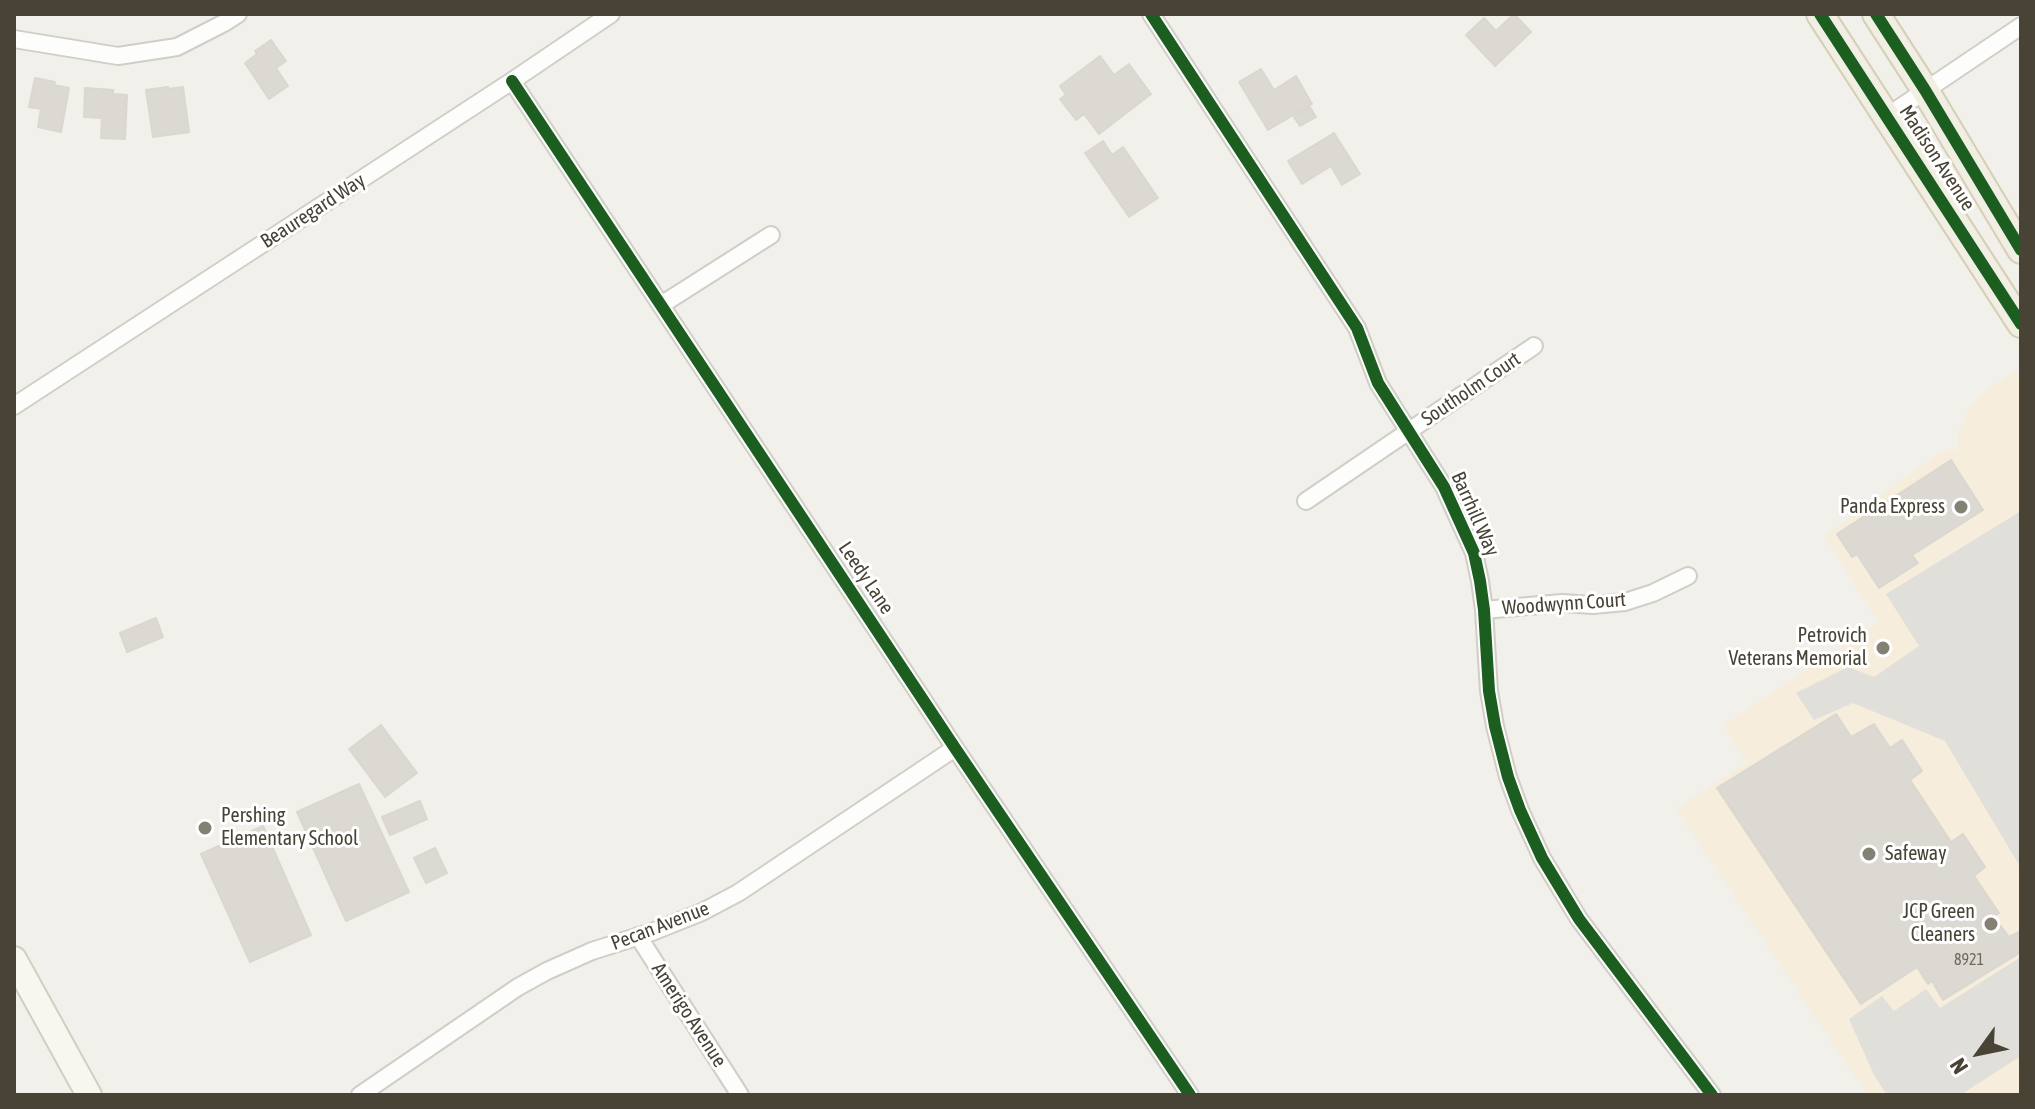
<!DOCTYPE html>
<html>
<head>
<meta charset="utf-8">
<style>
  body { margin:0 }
  #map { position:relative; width:2035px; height:1109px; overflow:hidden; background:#f2f0ea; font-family:"Asap Condensed",sans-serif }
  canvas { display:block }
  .frame { position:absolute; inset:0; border:16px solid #494335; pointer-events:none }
  .north { position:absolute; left:1939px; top:1013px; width:80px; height:80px; -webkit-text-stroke:6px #fff; paint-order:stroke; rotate:237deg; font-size:22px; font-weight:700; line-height:32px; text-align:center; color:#494335 }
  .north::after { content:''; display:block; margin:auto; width:28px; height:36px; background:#494335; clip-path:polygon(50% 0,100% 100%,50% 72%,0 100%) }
</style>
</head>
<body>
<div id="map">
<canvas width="2035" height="1109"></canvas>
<div class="frame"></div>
<div class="north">N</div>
</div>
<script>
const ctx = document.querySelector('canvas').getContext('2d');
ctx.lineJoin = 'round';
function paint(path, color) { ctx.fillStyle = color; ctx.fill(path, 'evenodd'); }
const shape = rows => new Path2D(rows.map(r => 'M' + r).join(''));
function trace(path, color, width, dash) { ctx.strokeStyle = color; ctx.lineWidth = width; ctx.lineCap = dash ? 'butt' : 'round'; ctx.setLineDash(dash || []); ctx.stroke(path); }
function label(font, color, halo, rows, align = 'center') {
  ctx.font = font + ' "Asap Condensed",sans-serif'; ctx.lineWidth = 6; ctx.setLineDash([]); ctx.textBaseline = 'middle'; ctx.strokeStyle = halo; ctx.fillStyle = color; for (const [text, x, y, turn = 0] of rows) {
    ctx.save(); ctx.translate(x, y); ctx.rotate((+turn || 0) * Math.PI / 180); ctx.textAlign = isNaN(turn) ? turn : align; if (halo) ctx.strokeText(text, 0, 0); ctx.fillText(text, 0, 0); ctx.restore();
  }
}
paint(shape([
  [2017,371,2021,377,2021,1095,1867,1095,1676,809,1746,763,1723,725,1879,622,1824,536,1942,451,1958,450,1959,431,1968,410,1982,393]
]), '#f6eddc');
paint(shape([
  [2021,511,2021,868,1945,741,1853,703,1814,720,1796,693,1848,667,1874,677,1919,646,1886,594],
  [2021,957,2021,1056,1960,1095,1887,1095,1874,1075,1849,1019,1882,996,1894,1011,1926,989,1940,1008]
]), '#e1dfda');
const building = shape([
  [1514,14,1531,32,1495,66,1466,35,1484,18,1496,31,1514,14],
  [271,40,286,61,276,68,288,86,269,99,245,63,257,54,255,51,271,40],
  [1100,56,1114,75,1129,64,1151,94,1099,134,1084,114,1076,120,1060,99,1066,95,1060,86,1100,56],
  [1261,69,1274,90,1296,76,1312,104,1268,130,1239,82,1261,69],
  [35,78,55,82,54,85,69,88,61,132,38,127,41,109,29,107,35,78],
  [168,87,168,89,183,87,189,132,153,137,146,90,168,87],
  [85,88,113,90,113,94,127,95,125,139,101,138,102,118,84,117,85,88],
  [1310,107,1316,117,1300,126,1294,117,1310,107],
  [1334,133,1360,174,1342,185,1331,166,1302,184,1288,161,1334,133],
  [1103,141,1112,155,1123,147,1158,198,1129,217,1085,153,1103,141],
  [1951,460,1983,510,1912,555,1918,563,1879,588,1857,554,1852,557,1837,534,1951,460],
  [156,618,163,637,127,652,120,633,156,618],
  [1836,714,1851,737,1874,724,1890,748,1902,740,1922,771,1910,780,1951,842,1963,834,1985,867,1974,876,1999,913,1861,1004,1717,788,1836,714],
  [381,725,417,773,385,797,349,749,381,725],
  [359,784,409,892,346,921,297,812,359,784],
  [420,801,427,819,390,835,382,817,420,801],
  [263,826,311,935,250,962,201,854,263,826],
  [435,848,447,873,426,883,414,858,435,848],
  [1994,917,2009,937,2021,931,2021,952,1943,1000,1932,981,1928,984,1917,967,1994,917]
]);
paint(building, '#dcd9d2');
trace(building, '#dad7d0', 2);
const street = shape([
  [1151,14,1357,328,1378,383,1444,487,1474,553,1480,581,1484,610,1489,691,1495,726,1508,777,1520,810,1542,858,1579,919,1712,1095],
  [14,39,118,56,177,47,224,23,238,14],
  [512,81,955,748,1190,1095],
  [1886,117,2021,26],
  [661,305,771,235],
  [14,406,512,81,611,14],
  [1306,501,1534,346],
  [1484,610,1562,603,1593,605,1625,602,1653,593,1688,576],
  [638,936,740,1095],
  [360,1095,518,987,547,971,592,951,652,932,702,912,738,893,955,748]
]);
const secondary = shape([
  [14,959,89,1095]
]);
const primary = shape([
  [1820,14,2021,324],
  [1876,14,1925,90,2021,250]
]);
trace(street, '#d0cec7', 20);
trace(secondary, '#d2cec0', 28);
trace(primary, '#d6cfb5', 30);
trace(street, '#fdfdfc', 16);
trace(secondary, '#f7f6ef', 24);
trace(primary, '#f1efe4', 26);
trace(shape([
  [1151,14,1357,328,1378,383,1444,487,1474,553,1480,581,1484,610,1489,691,1495,726,1508,777,1520,810,1542,858,1579,919,1712,1095],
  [1820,14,2021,324],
  [1876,14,1925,90,2021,250],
  [512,81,955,748,1190,1095]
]), '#1b5e20', 12);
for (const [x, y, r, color] of [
  [1961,507,8,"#848074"],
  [1883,648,8,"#848074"],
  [205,828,8,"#848074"],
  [1869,854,8,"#848074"],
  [1991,924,8,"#848074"]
]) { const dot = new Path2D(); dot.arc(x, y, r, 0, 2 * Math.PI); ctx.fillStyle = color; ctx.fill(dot); trace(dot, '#fff', 3); }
label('16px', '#6e695d', null, [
  ["8921",1969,960]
]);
label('20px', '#494335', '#fff', [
  ["Madison Avenue",1937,158,57],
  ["Beauregard Way",313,211,-33],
  ["Southolm Court",1471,389,-34],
  ["Barrhill Way",1475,514,66],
  ["Leedy Lane",866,578,56],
  ["Woodwynn Court",1564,604,-4],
  ["Pecan Avenue",660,926,-21],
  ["Amerigo Avenue",689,1015,57]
]);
label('20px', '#494335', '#fff', [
  ["Panda Express",1945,507],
  ["Petrovich",1867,636],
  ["Veterans Memorial",1867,659],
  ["Pershing",221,816,"left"],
  ["Elementary School",221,839,"left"],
  ["Safeway",1885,854,"left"],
  ["JCP Green",1975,912],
  ["Cleaners",1975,935]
], 'right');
</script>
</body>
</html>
